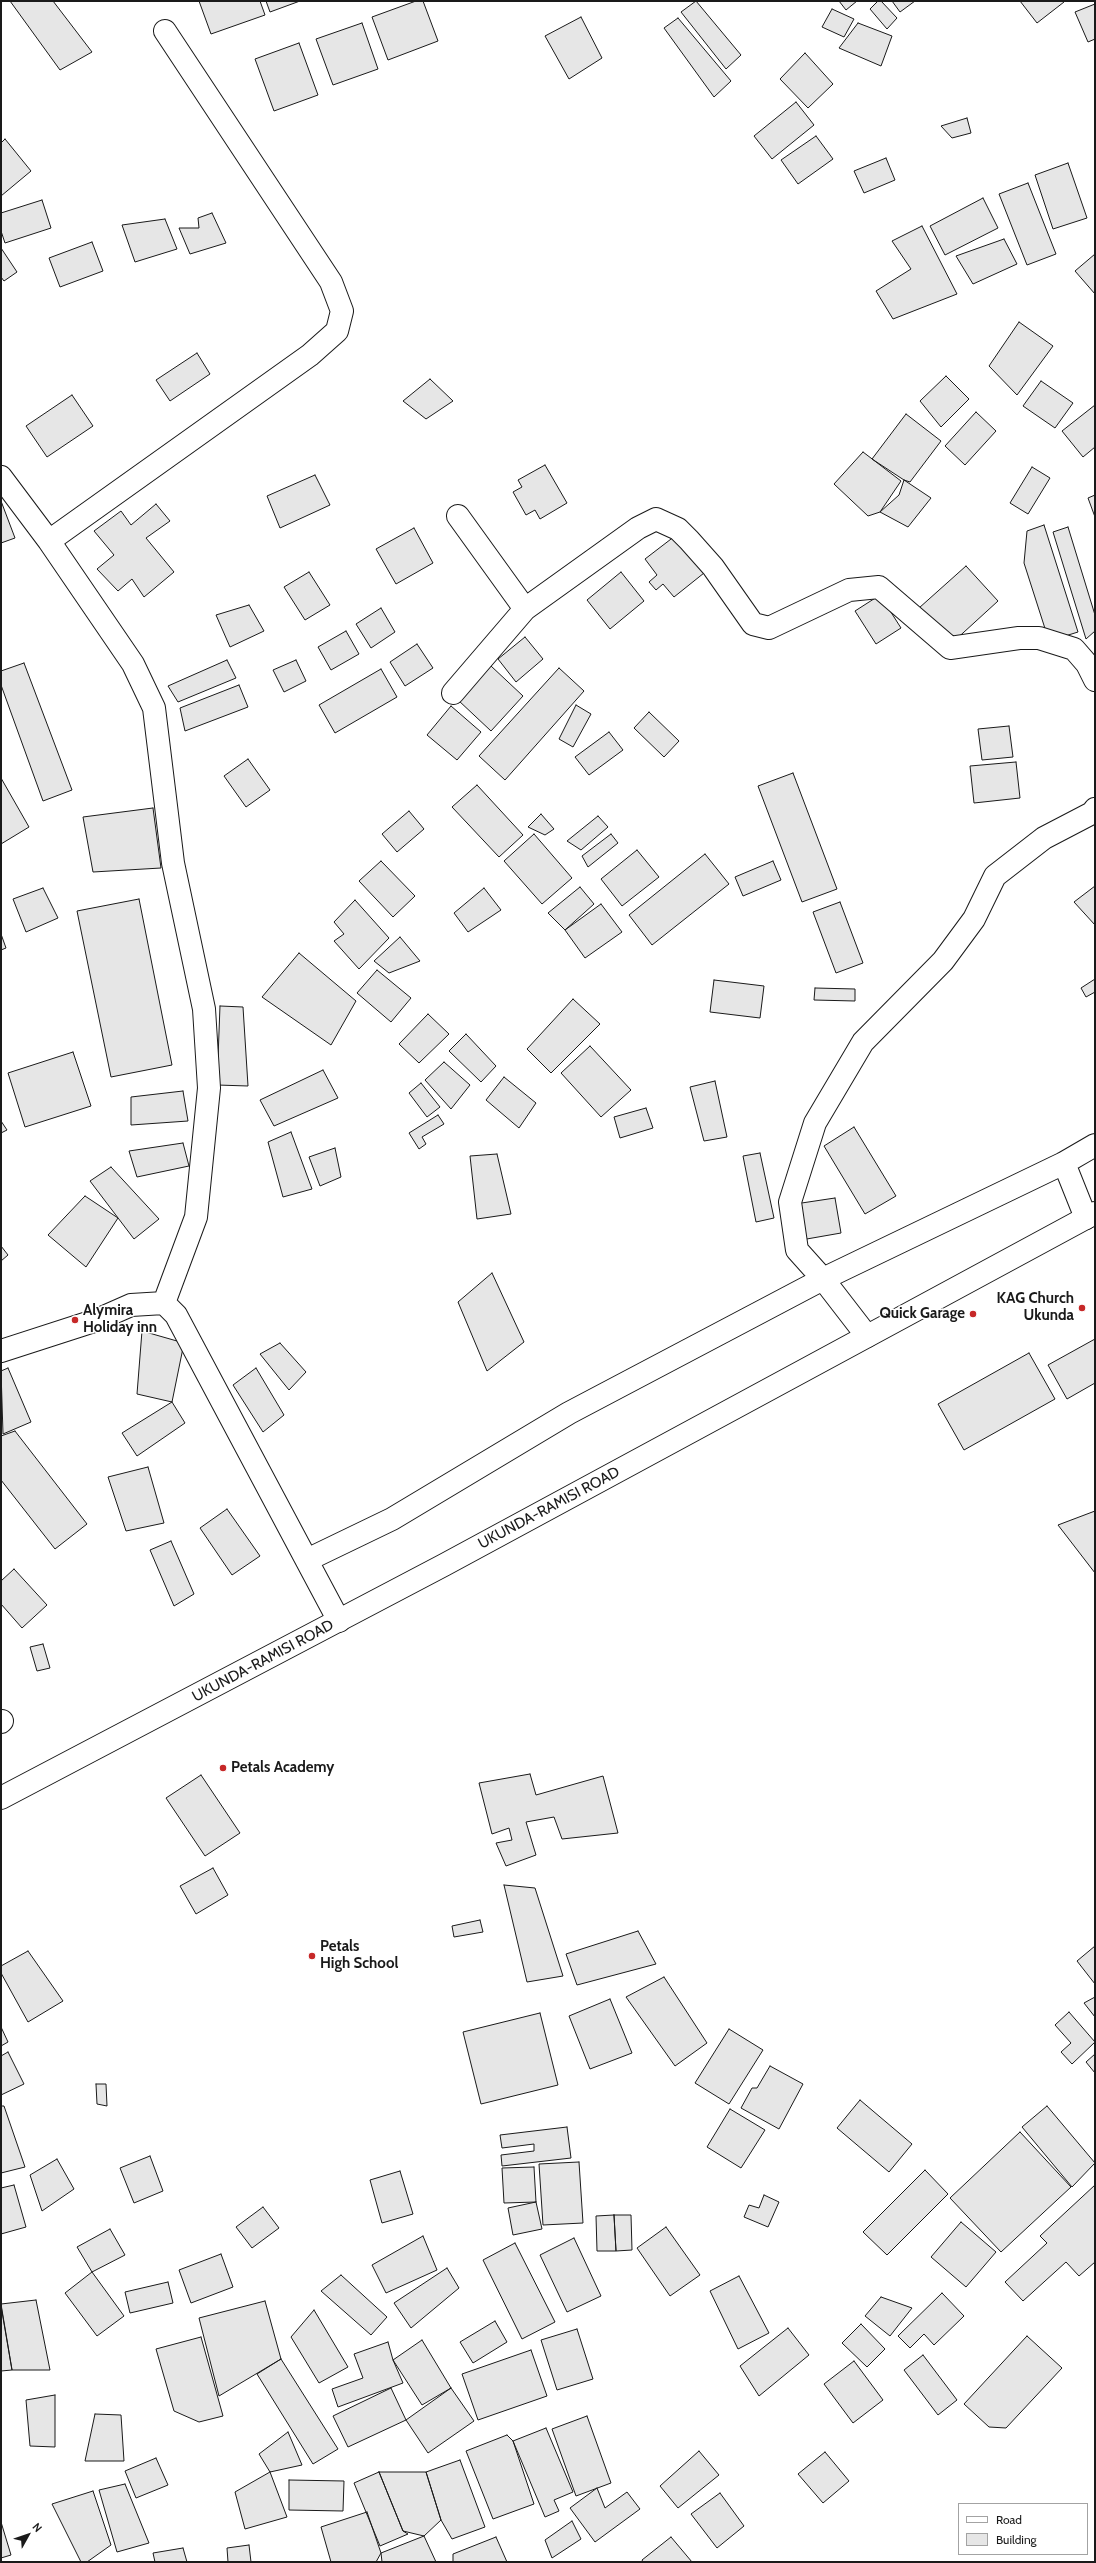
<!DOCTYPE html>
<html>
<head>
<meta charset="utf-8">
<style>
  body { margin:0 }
  #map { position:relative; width:1096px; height:2563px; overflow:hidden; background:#fff; font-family:Cabin,sans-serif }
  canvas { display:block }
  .frame { position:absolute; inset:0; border:2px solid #1a1a1a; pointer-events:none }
  .legend { position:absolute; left:958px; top:2503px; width:130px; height:52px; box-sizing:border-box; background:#fff; border:1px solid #a3a3a3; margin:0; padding:5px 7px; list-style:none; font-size:12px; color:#1a1a1a }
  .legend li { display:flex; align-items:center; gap:8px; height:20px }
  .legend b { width:20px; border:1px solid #a3a3a3 }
  .north { position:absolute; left:8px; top:2515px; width:40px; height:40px; -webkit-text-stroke:3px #fff; paint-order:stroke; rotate:50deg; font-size:11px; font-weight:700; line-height:16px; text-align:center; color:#1a1a1a }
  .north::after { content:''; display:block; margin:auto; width:14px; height:18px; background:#1a1a1a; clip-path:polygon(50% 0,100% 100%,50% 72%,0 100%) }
</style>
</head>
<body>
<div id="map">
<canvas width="1096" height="2563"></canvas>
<div class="frame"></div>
<ul class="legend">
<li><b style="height:5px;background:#fff"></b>Road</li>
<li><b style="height:11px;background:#e6e6e6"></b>Building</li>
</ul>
<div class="north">N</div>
</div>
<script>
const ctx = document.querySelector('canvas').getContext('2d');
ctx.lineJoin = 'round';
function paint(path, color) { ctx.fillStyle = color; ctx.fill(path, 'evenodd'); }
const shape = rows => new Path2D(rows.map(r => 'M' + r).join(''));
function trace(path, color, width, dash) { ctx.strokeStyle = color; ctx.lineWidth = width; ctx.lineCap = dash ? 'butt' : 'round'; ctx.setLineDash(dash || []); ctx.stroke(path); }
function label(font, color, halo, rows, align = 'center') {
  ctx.font = font + ' Cabin,sans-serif'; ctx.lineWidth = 3; ctx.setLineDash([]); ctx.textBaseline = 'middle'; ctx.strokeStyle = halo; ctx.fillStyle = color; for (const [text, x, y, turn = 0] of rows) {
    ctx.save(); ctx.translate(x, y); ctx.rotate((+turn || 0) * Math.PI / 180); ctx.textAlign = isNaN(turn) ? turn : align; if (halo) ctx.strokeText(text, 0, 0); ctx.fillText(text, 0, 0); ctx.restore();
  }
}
const building = shape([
  [10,1,53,1,92,52,60,70,10,1],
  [199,1,260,1,265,15,211,34,199,1],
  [266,1,300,1,270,12,266,1],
  [416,1,423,1,438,41,388,60,372,17,416,1],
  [696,1,741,55,726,69,681,12,696,1],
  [839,1,857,1,846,10,839,1],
  [878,1,881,1,897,18,887,29,870,9,878,1],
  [892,1,915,1,900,12,892,1],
  [1020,1,1063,1,1064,2,1037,23,1020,1],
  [1095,4,1095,39,1088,42,1075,12,1095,4],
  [832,9,854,19,844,37,822,27,832,9],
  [581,17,602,58,569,79,545,36,581,17],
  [678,18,731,81,714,97,664,28,678,18],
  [362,23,378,69,333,85,316,39,362,23],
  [858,23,892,36,881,66,839,48,858,23],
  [299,43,318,95,274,111,255,59,299,43],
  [805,53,833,84,808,108,780,79,805,53],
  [796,102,814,125,772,159,754,136,796,102],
  [967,118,971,133,952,138,941,126,967,118],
  [816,136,833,159,798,184,781,160,816,136],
  [5,139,31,171,1,196,1,143,5,139],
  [886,158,895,180,864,193,854,171,886,158],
  [1068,163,1087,218,1053,229,1035,175,1068,163],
  [1028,183,1056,254,1027,265,999,194,1028,183],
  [983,198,998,228,945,255,930,226,983,198],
  [42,200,51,228,5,243,1,231,1,213,42,200],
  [212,213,226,243,190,254,179,228,199,228,198,218,212,213],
  [165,219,177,249,135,262,122,225,165,219],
  [922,226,957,294,893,319,876,291,911,269,892,241,922,226],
  [1004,239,1017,264,973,284,956,256,1004,239],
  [92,242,103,271,60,287,49,258,92,242],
  [1,248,17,272,4,281,1,277,1,248],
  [1095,254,1095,294,1075,271,1095,254],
  [1019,322,1053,346,1017,395,989,366,1019,322],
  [197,353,210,374,170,401,156,380,197,353],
  [946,376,969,399,941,427,920,401,946,376],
  [430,379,453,401,426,419,403,401,430,379],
  [1041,381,1073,403,1055,428,1023,406,1041,381],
  [72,395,93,426,47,457,26,426,72,395],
  [1095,405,1095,447,1083,457,1062,431,1095,405],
  [976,412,996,431,965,465,945,446,976,412],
  [906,414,941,441,910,482,904,480,872,459,906,414],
  [863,452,901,481,880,512,868,516,834,484,863,452],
  [545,465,567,503,540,519,535,510,526,515,513,492,522,487,518,480,545,465],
  [1032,467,1050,478,1028,514,1010,503,1032,467],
  [315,475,330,505,280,528,267,496,315,475],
  [904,480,931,498,908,527,880,512,899,495,904,480],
  [1095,495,1095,517,1088,498,1095,495],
  [1,501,15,538,1,543,1,501],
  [156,504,170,521,146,538,174,572,144,597,132,579,118,591,97,569,114,555,94,531,121,511,131,525,156,504],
  [1044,525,1078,632,1049,641,1024,563,1027,531,1044,525],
  [1068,527,1095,615,1095,631,1086,639,1053,532,1068,527],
  [414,528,433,563,396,584,376,549,414,528],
  [675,536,704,573,674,597,663,584,656,590,649,582,657,575,645,559,675,536],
  [966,566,998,601,952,643,919,608,966,566],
  [309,572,330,605,305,620,284,587,309,572],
  [621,572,644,601,610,629,587,600,621,572],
  [880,595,901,628,876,644,855,611,880,595],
  [249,605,264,631,230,647,216,615,249,605],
  [381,608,395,632,371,648,356,624,381,608],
  [346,631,359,654,331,670,318,647,346,631],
  [525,637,543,659,516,682,498,659,525,637],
  [417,644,433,668,405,686,390,662,417,644],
  [227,660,236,678,178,702,168,686,227,660],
  [296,660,306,681,284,692,273,670,296,660],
  [24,663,72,790,43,801,1,685,1,671,24,663],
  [491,666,523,696,491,731,458,700,491,666],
  [559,668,584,691,505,780,479,756,559,668],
  [381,669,397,697,335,733,319,705,381,669],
  [239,685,248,707,185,731,180,708,239,685],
  [576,705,591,714,573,747,559,739,576,705],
  [451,706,481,732,457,760,427,735,451,706],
  [649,712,679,741,664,757,634,728,649,712],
  [1009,726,1013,757,982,760,978,729,1009,726],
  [609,732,623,750,589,775,575,757,609,732],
  [248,759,270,790,246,807,224,776,248,759],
  [1016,762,1020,798,974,803,970,766,1016,762],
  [793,773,837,889,802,902,758,786,793,773],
  [1,778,29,827,1,844,1,778],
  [477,785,523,835,499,857,452,807,477,785],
  [153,808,161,868,93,872,83,817,153,808],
  [409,811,424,829,397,852,382,834,409,811],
  [541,814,554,829,545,835,528,827,541,814],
  [598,816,608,827,581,850,567,841,598,816],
  [534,834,572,878,542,904,504,861,534,834],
  [611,834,618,843,588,867,582,856,611,834],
  [637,850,659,877,622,906,601,879,637,850],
  [705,854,729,884,652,945,629,915,705,854],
  [381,861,415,896,393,917,359,881,381,861],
  [773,861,781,880,743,896,735,877,773,861],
  [1095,886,1095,925,1074,902,1095,886],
  [580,887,594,904,565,930,548,913,580,887],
  [43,888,58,918,26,932,13,899,43,888],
  [484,888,501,910,468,932,454,913,484,888],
  [139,899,172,1065,111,1077,77,911,139,899],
  [355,900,389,938,359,969,334,941,344,934,334,922,355,900],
  [840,902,863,963,836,973,813,912,840,902],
  [601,904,622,932,585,958,565,930,601,904],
  [1,934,6,948,1,950,1,934],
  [400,937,420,961,389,973,374,961,400,937],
  [299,953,356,1001,331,1045,262,997,299,953],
  [377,970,411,998,391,1022,357,993,377,970],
  [1095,979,1095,992,1086,997,1081,988,1095,979],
  [714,980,764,986,760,1018,710,1012,714,980],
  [815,988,855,989,855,1001,814,1000,815,988],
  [573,999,600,1024,551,1073,527,1049,573,999],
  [220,1006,243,1007,248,1086,217,1085,220,1006],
  [428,1014,449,1034,419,1063,399,1044,428,1014],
  [466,1034,496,1066,481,1082,449,1051,466,1034],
  [590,1046,631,1090,601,1117,561,1073,590,1046],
  [73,1052,91,1106,25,1127,8,1073,73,1052],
  [444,1062,470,1085,451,1109,425,1080,444,1062],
  [323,1070,338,1098,274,1126,260,1100,323,1070],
  [504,1077,536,1103,519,1128,486,1100,504,1077],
  [715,1081,727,1137,704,1141,690,1087,715,1081],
  [421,1083,440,1107,427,1117,409,1093,421,1083],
  [183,1091,188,1121,131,1125,131,1097,183,1091],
  [646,1108,653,1128,620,1138,614,1117,646,1108],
  [438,1115,444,1124,422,1137,426,1144,419,1149,409,1133,438,1115],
  [1,1121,7,1130,1,1133,1,1121],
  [854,1127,896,1196,865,1214,824,1146,854,1127],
  [291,1132,312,1189,283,1197,268,1142,291,1132],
  [183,1143,189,1166,137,1177,129,1151,183,1143],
  [335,1148,341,1177,320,1186,309,1157,335,1148],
  [760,1153,774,1218,756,1222,743,1156,760,1153],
  [497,1154,511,1214,477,1219,470,1156,497,1154],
  [111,1167,159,1219,134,1239,90,1181,111,1167],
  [85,1196,118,1218,86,1267,48,1235,85,1196],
  [835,1198,841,1233,801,1240,795,1204,835,1198],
  [1,1246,8,1255,1,1261,1,1246],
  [492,1273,524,1342,487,1371,458,1302,492,1273],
  [142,1331,184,1343,172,1402,137,1394,142,1331],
  [1095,1339,1095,1383,1067,1399,1048,1365,1095,1339],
  [280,1343,306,1372,289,1390,260,1354,280,1343],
  [1029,1353,1055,1399,964,1450,938,1404,1029,1353],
  [8,1368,31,1422,3,1434,1,1371,8,1368],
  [256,1368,284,1415,263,1432,233,1385,256,1368],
  [172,1402,185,1423,137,1456,122,1433,172,1402],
  [15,1431,87,1524,55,1549,1,1480,1,1436,15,1431],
  [148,1467,164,1523,126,1531,108,1477,148,1467],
  [227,1509,260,1556,232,1575,200,1528,227,1509],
  [1095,1511,1095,1573,1058,1525,1095,1511],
  [171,1541,194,1594,174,1606,150,1550,171,1541],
  [14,1569,47,1605,22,1628,1,1604,1,1581,14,1569],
  [43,1644,50,1668,37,1671,30,1647,43,1644],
  [530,1774,536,1795,603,1776,618,1833,562,1839,554,1817,526,1822,536,1855,506,1866,496,1843,512,1840,509,1828,492,1834,479,1783,530,1774],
  [201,1775,240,1833,205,1856,166,1798,201,1775],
  [213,1868,228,1895,196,1914,180,1886,213,1868],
  [504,1885,535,1888,563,1976,527,1982,504,1885],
  [480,1920,483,1932,454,1937,452,1926,480,1920],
  [638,1931,656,1964,577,1985,566,1954,638,1931],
  [1095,1946,1095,1984,1077,1961,1095,1946],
  [28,1951,63,2001,28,2022,1,1973,1,1966,28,1951],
  [664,1977,707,2043,675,2066,626,1997,664,1977],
  [1095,1997,1095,2017,1084,2003,1095,1997],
  [610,1999,632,2053,590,2069,569,2016,610,1999],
  [1069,2012,1095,2042,1072,2064,1061,2052,1071,2043,1055,2025,1069,2012],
  [540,2013,558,2085,481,2104,463,2032,540,2013],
  [1,2027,8,2042,1,2046,1,2027],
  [729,2029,763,2050,729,2104,695,2083,729,2029],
  [8,2052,24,2084,1,2095,1,2056,8,2052],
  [1095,2054,1095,2073,1086,2062,1095,2054],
  [770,2066,803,2084,779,2129,741,2108,752,2088,757,2088,770,2066],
  [96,2084,106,2084,107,2106,97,2104,96,2084],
  [860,2100,912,2144,889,2172,837,2128,860,2100],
  [1,2106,4,2106,25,2167,1,2173,1,2106],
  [1047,2106,1095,2163,1072,2187,1022,2127,1047,2106],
  [730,2109,765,2130,741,2168,707,2147,730,2109],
  [567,2127,571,2158,502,2166,501,2155,534,2151,534,2144,502,2148,500,2135,567,2127],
  [1020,2132,1071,2187,1001,2252,950,2198,1020,2132],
  [150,2156,163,2191,134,2203,120,2168,150,2156],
  [57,2159,74,2189,42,2211,30,2175,57,2159],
  [579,2162,583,2223,543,2225,539,2164,579,2162],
  [534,2167,536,2202,504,2203,502,2168,534,2167],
  [925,2170,948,2194,887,2255,863,2232,925,2170],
  [400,2171,413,2214,382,2223,370,2180,400,2171],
  [14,2185,26,2227,1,2234,1,2188,14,2185],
  [1095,2185,1095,2262,1079,2276,1066,2262,1023,2301,1005,2282,1047,2243,1040,2236,1095,2185],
  [764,2195,779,2202,768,2227,744,2217,749,2205,759,2208,764,2195],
  [536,2202,542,2229,513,2235,508,2208,536,2202],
  [263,2207,279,2228,252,2248,236,2227,263,2207],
  [614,2215,616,2251,597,2251,596,2216,614,2215],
  [614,2215,631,2215,632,2250,616,2251,614,2215],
  [961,2222,996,2252,966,2287,931,2257,961,2222],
  [666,2227,700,2275,670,2296,637,2248,666,2227],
  [110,2229,125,2255,92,2272,77,2247,110,2229],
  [423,2236,437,2270,386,2293,372,2265,423,2236],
  [574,2238,601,2296,567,2312,540,2255,574,2238],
  [515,2243,555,2322,522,2339,483,2260,515,2243],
  [221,2254,233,2287,191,2303,179,2270,221,2254],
  [447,2268,459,2288,411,2328,394,2303,447,2268],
  [92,2272,124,2316,97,2336,65,2293,92,2272],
  [341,2275,387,2317,371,2335,321,2291,341,2275],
  [739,2276,769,2333,738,2349,710,2291,739,2276],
  [168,2282,173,2303,130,2313,125,2292,168,2282],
  [942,2293,964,2316,934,2345,924,2334,910,2348,898,2336,942,2293],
  [881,2297,912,2308,890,2336,865,2316,881,2297],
  [36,2300,50,2370,12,2370,1,2304,36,2300],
  [265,2301,281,2359,219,2396,199,2318,265,2301],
  [1,2306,12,2370,1,2371,1,2306],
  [314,2310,348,2367,319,2383,291,2337,314,2310],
  [495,2321,507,2342,473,2363,460,2342,495,2321],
  [861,2324,885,2349,867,2367,842,2343,861,2324],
  [788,2328,809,2355,759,2396,740,2366,788,2328],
  [577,2329,593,2379,557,2390,541,2340,577,2329],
  [1027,2336,1062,2368,1006,2428,989,2427,964,2404,1027,2336],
  [201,2337,223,2416,199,2422,174,2411,156,2349,201,2337],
  [422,2340,451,2388,422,2405,393,2360,422,2340],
  [388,2342,393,2360,403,2383,338,2407,332,2389,363,2378,354,2354,388,2342],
  [531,2350,547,2396,478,2420,462,2374,531,2350],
  [923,2355,957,2400,938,2415,904,2370,923,2355],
  [281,2359,338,2449,313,2464,257,2374,281,2359],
  [854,2361,883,2400,853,2423,824,2384,854,2361],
  [391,2388,406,2420,348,2447,333,2416,391,2388],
  [451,2388,474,2421,428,2453,406,2420,451,2388],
  [55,2395,55,2447,30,2446,26,2400,55,2395],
  [95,2414,121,2415,124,2461,85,2461,95,2414],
  [587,2416,611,2483,576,2496,552,2429,587,2416],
  [546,2428,573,2492,554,2500,559,2511,545,2517,513,2441,546,2428],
  [288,2432,302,2465,270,2472,259,2454,288,2432],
  [507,2435,513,2441,534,2504,493,2519,466,2451,507,2435],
  [699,2451,719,2475,678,2508,660,2486,699,2451],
  [825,2452,849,2481,823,2503,798,2474,825,2452],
  [156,2458,168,2485,136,2498,125,2471,156,2458],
  [460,2460,485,2527,452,2539,441,2520,426,2472,460,2460],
  [270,2472,287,2517,245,2529,235,2492,270,2472],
  [379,2472,426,2472,441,2520,424,2536,403,2531,379,2472],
  [379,2472,403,2531,408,2534,380,2546,354,2483,379,2472],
  [289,2480,344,2481,343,2511,289,2510,289,2480],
  [125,2484,149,2543,117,2552,99,2490,125,2484],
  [597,2488,605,2508,627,2492,640,2509,595,2542,570,2508,597,2488],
  [93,2491,111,2545,87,2562,81,2562,52,2504,93,2491],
  [720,2493,744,2526,717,2548,691,2514,720,2493],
  [367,2512,381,2553,376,2562,331,2562,321,2527,367,2512],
  [572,2521,581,2539,552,2558,545,2540,572,2521],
  [1,2522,11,2555,1,2558,1,2522],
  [424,2536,436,2562,382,2562,381,2553,424,2536],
  [496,2537,507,2562,453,2562,453,2554,496,2537],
  [671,2537,692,2562,643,2562,642,2560,671,2537],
  [249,2545,251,2562,228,2562,227,2548,249,2545],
  [183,2548,187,2562,155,2562,153,2553,183,2548]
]);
paint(building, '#e6e6e6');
trace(building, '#1a1a1a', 1);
const minor = shape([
  [1,477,49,541,133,664,154,708,173,863,204,1009,209,1088,196,1217,164,1303],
  [458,516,525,609,638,528,656,519,678,529,689,540,713,567,753,624,769,628,849,590,879,587,950,648,1019,638,1039,638,1074,649,1087,664,1095,680],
  [49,541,310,355,337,331,342,311,331,282,165,31],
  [453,693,525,609],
  [1064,1163,1086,1218],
  [867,1336,823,1279,797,1250,790,1202,815,1123,863,1042,943,961,974,919,995,876,1044,838,1092,813,1095,809],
  [1,1351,97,1320,131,1305,164,1303,176,1315,339,1621],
  [307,1560,392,1519,569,1413,823,1279,1064,1163,1095,1145],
  [1,1722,2,1721]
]);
const highway = shape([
  [1,1798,444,1565,1095,1213]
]);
trace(minor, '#1a1a1a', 24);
trace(highway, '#1a1a1a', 24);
trace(minor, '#fff', 22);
trace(highway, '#fff', 22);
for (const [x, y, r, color] of [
  [1082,1308,4,"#c62828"],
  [973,1314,4,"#c62828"],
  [75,1320,4,"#c62828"],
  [223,1768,4,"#c62828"],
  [312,1956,4,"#c62828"]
]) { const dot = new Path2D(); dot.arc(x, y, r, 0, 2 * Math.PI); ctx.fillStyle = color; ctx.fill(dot); trace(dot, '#fff', 1.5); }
label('bold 15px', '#1a1a1a', '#fff', [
  ["KAG Church",1074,1299,"right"],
  ["Ukunda",1074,1316,"right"],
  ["Alymira",83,1311],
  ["Holiday inn",83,1328],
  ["Quick Garage",965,1314,"right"],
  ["Petals Academy",231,1768],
  ["Petals",320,1947],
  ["High School",320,1964]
], 'left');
label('15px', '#1a1a1a', '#fff', [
  ["UKUNDA-RAMISI ROAD",549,1508,-28],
  ["UKUNDA-RAMISI ROAD",263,1661,-28]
]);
</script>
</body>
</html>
